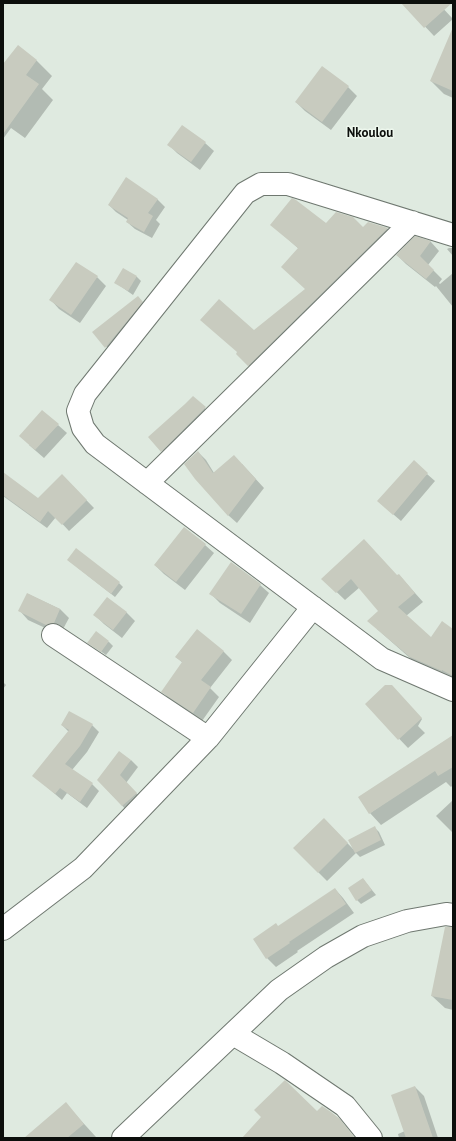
<!DOCTYPE html>
<html>
<head>
<meta charset="utf-8">
<style>
  body { margin:0 }
  #map { position:relative; width:456px; height:1141px; overflow:hidden; background:#dfeae0; font-family:"PT Sans",sans-serif }
  canvas { display:block }
  .frame { position:absolute; inset:0; border:4px solid #0c0f0c; pointer-events:none }
</style>
</head>
<body>
<div id="map">
<canvas width="456" height="1141"></canvas>
<div class="frame"></div>
</div>
<script>
const ctx = document.querySelector('canvas').getContext('2d');
ctx.lineJoin = 'round';
function paint(path, color) { ctx.fillStyle = color; ctx.fill(path, 'evenodd'); }
const shape = rows => new Path2D(rows.map(r => 'M' + r).join(''));
function trace(path, color, width, dash) { ctx.strokeStyle = color; ctx.lineWidth = width; ctx.lineCap = dash ? 'butt' : 'round'; ctx.setLineDash(dash || []); ctx.stroke(path); }
function label(font, color, halo, rows, align = 'center') {
  ctx.font = font + ' "PT Sans",sans-serif'; ctx.lineWidth = 3; ctx.setLineDash([]); ctx.textBaseline = 'middle'; ctx.strokeStyle = halo; ctx.fillStyle = color; for (const [text, x, y, turn = 0] of rows) {
    ctx.save(); ctx.translate(x, y); ctx.rotate((+turn || 0) * Math.PI / 180); ctx.textAlign = isNaN(turn) ? turn : align; if (halo) ctx.strokeText(text, 0, 0); ctx.fillText(text, 0, 0); ctx.restore();
  }
}
paint(shape([
  [403,3,438,3,453,19,434,36],
  [18,46,37,61,52,76,42,89,53,100,25,138,11,128,3,139,3,66],
  [453,50,453,98,444,94,431,81],
  [348,87,357,96,331,130,305,111,296,102],
  [205,143,214,151,200,170,177,153,169,145],
  [157,199,165,207,156,220,160,224,152,238,135,229,127,222,128,220,116,212,109,205],
  [368,223,388,229,396,237,257,374,237,354,254,331,306,289,299,249,272,225,326,225,363,228],
  [415,238,431,242,439,251,428,265,442,279,439,283,440,284,453,273,453,307,436,286,435,287,406,264,397,255],
  [449,248,453,248,453,256,447,249],
  [124,270,137,277,141,281,133,295,116,283],
  [97,277,106,286,80,323,59,309,51,300],
  [138,298,151,311,115,356,94,333],
  [193,397,213,416,169,458,162,451],
  [58,425,67,433,44,458,29,445],
  [198,452,206,460,214,473,242,464,264,488,237,523,228,515],
  [3,473,38,499,62,475,94,508,69,531,56,517,47,528,3,496],
  [427,474,435,481,401,521,386,508],
  [205,545,214,553,185,590,164,574,155,565],
  [68,560,119,583,123,587,115,597],
  [399,575,423,602,406,616,431,639,453,630,453,679,419,666,377,629,380,611,360,587,345,600,323,579],
  [260,585,269,593,250,623,220,603,211,594],
  [28,594,60,609,69,618,62,631,56,633,28,620,20,611],
  [126,612,135,621,122,638,104,624,95,615],
  [109,642,113,646,106,655,89,643],
  [223,651,232,660,210,688,219,697,202,721,171,701,163,692,183,663,176,657],
  [3,682,6,685,3,689],
  [400,695,422,719,418,726,425,733,408,748,366,704],
  [62,725,92,725,99,732,87,752,72,770,92,784,99,791,87,808,67,793,62,800,34,776,69,732],
  [453,756,453,785,451,787,446,782,381,825,370,813],
  [131,760,138,767,126,783,143,800,129,813,98,780],
  [453,800,453,833,436,816],
  [324,819,353,849,375,828,379,832,385,845,360,857,356,853,327,881,294,848],
  [363,879,376,895,361,904,357,900],
  [335,889,343,898,354,913,297,951,298,952,276,967,267,958,278,927],
  [453,942,453,1010,445,1008,432,996],
  [415,1087,424,1096,438,1138,399,1138,398,1134,405,1131],
  [66,1104,96,1137,94,1138,25,1138]
]), '#0003');
paint(shape([
  [401,3,452,3,424,28],
  [453,27,453,91,430,81],
  [18,45,37,60,26,75,39,84,3,134,3,64],
  [322,66,349,86,322,122,295,102],
  [182,125,206,142,191,162,167,145],
  [126,177,158,199,148,213,153,216,144,232,126,222,128,218,108,205],
  [292,198,296,200,326,223,336,212,353,217,363,227,368,222,388,228,248,366,236,354,237,352,200,320,219,299,254,330,305,289,281,267,298,248,270,225],
  [415,236,431,241,420,256,434,270,426,279,396,255],
  [76,262,98,276,71,315,49,300],
  [123,268,137,276,128,291,114,283],
  [138,296,143,302,105,348,92,332],
  [193,396,206,407,161,452,148,437,185,404],
  [42,410,59,424,35,450,19,436],
  [198,451,213,473,234,455,256,479,228,516,195,479,184,464],
  [414,460,428,473,393,515,377,501],
  [3,472,38,498,62,474,87,500,62,525,48,511,40,522,3,495],
  [184,527,206,544,176,582,154,565],
  [364,539,397,575,399,574,415,593,398,607,431,637,442,621,453,629,453,676,442,670,442,671,410,657,367,621,378,611,351,579,336,593,321,579],
  [76,548,120,582,111,594,67,560],
  [231,562,261,584,241,614,209,594],
  [27,593,60,609,54,623,46,625,18,611],
  [107,597,127,612,113,630,93,615],
  [197,629,224,651,201,680,211,687,193,713,161,692,182,662,175,657],
  [96,631,109,641,101,652,87,643],
  [385,685,392,685,422,718,398,740,365,704],
  [69,711,93,724,80,746,65,764,93,783,80,802,60,788,55,794,32,776,69,730,61,725],
  [453,735,453,767,438,776,435,771,369,814,358,797],
  [119,751,131,760,120,775,137,793,122,806,97,780],
  [324,818,348,843,318,873,293,848],
  [375,826,381,840,355,853,348,840],
  [363,878,372,890,356,901,348,888],
  [335,888,346,904,289,942,290,943,266,959,253,939,276,923,278,926],
  [445,927,453,927,453,1000,431,996],
  [285,1080,317,1111,322,1106,331,1112,340,1119,355,1138,242,1138,261,1117,254,1110],
  [415,1086,433,1138,406,1138,391,1095],
  [66,1102,84,1124,67,1138,24,1138]
]), '#c8cbbf');
const minor = shape([
  [453,235,288,184,261,184,245,193,85,394,78,411,83,428,95,444,382,659,453,690],
  [147,483,412,222],
  [53,635,208,738],
  [3,929,83,868,208,738,313,607],
  [233,1034,282,1063,345,1106,371,1138],
  [123,1138,279,990,326,957,363,936,407,921,446,914,453,915]
]);
trace(minor, '#6f7870', 24);
trace(minor, '#fff', 22);
label('bold 13px', '#0c0f0c', '#edf7ed', [
  ["Nkoulou",370,133]
]);
</script>
</body>
</html>
